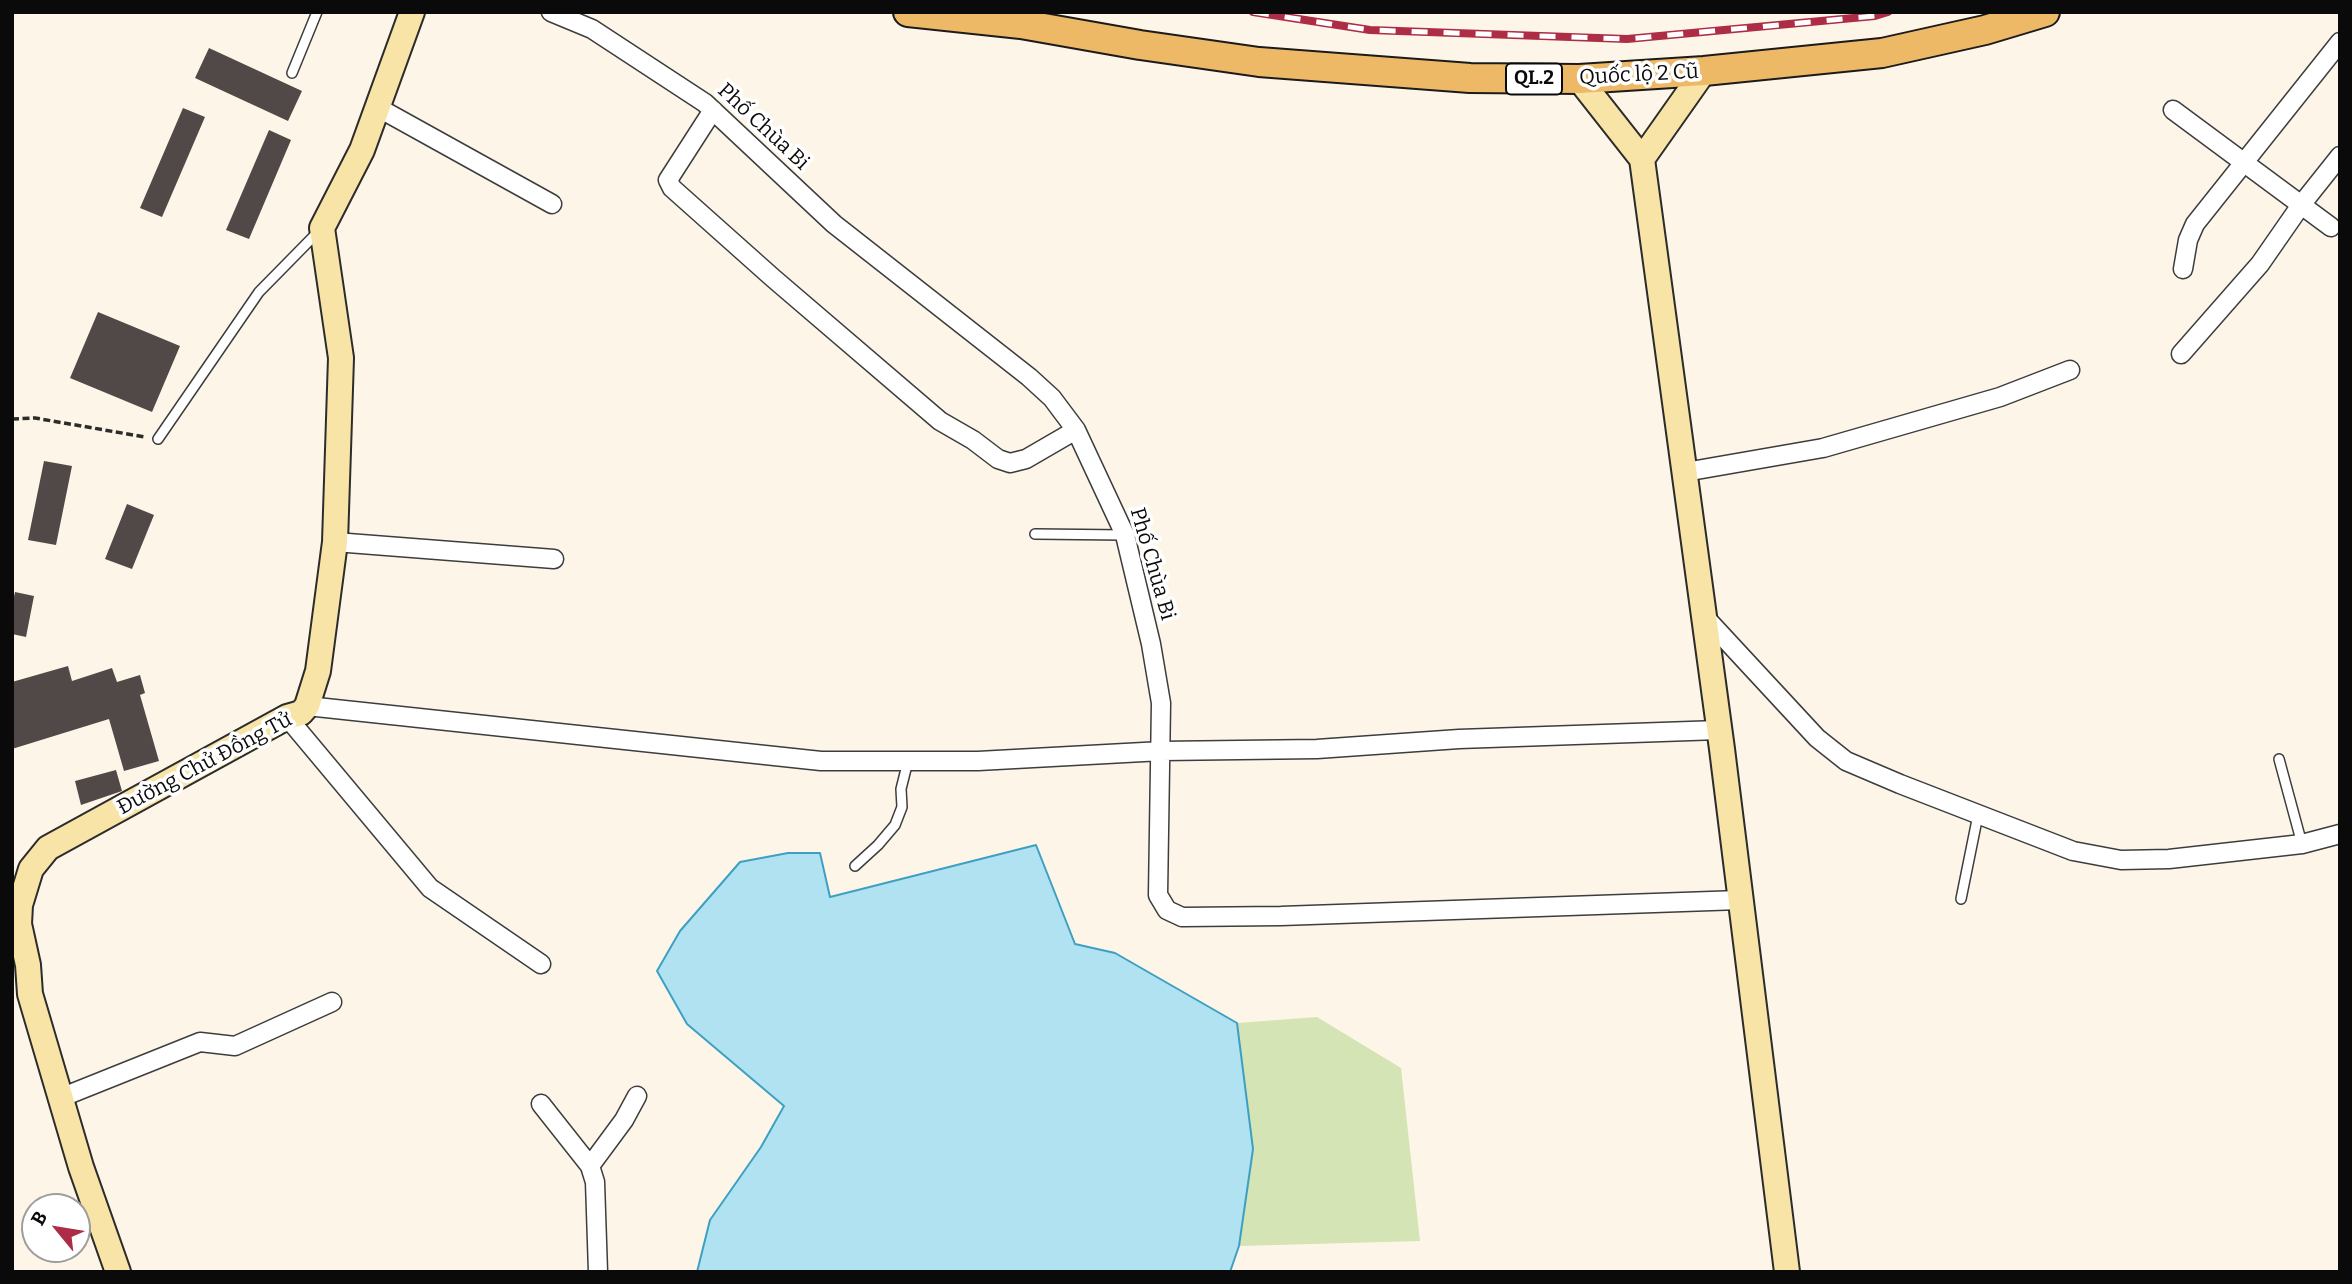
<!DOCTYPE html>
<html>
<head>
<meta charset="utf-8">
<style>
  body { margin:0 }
  #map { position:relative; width:2352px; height:1284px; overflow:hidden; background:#fdf6e8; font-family:Bitter,serif }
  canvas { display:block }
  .frame { position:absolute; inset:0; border:14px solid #0a0a0a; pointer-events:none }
  .north { position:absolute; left:21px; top:1193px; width:70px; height:70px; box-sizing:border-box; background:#fff; border:2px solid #9d9d9d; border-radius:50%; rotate:300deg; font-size:19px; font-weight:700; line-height:28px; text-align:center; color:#0a0a0a }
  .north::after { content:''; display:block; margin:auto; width:24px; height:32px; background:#ae2d46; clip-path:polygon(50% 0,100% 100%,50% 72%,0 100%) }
</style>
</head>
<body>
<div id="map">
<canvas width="2352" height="1284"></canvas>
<div class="frame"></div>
<div class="north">B</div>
</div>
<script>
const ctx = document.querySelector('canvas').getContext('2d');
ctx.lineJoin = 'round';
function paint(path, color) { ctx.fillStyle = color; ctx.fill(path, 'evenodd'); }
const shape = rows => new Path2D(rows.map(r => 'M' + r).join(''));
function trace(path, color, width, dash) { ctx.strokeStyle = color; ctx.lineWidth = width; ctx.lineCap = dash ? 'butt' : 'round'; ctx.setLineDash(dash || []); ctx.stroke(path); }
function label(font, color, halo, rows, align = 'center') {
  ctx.font = font + ' Bitter,serif'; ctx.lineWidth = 7; ctx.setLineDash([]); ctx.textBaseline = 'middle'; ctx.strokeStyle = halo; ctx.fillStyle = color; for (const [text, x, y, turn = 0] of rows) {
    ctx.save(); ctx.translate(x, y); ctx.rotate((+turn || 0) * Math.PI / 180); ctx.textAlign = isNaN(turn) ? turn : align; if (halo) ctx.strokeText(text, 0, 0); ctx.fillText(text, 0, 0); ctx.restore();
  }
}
paint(shape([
  [1317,1017,1401,1068,1420,1241,1239,1246,1253,1149,1237,1023]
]), '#d4e4b5');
const water = shape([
  [1036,845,1075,944,1115,953,1237,1023,1253,1149,1239,1246,1230,1272,697,1272,710,1220,761,1147,784,1106,687,1024,657,971,680,931,740,862,788,853,820,853,830,897,1036,845]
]);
paint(water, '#b1e2f1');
trace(water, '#3da0c2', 2);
paint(shape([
  [209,48,302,91,288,121,195,78],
  [183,108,205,117,162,217,140,208],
  [269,130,291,140,249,239,226,230],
  [98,312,180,346,152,412,70,378],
  [44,461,72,466,56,545,28,540],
  [127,504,154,515,132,569,105,559],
  [15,592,34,596,26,637,12,634,12,606],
  [68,666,72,681,112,668,117,682,140,675,145,693,140,695,159,761,124,771,109,719,12,749,12,682],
  [116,770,122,791,81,805,75,781]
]), '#514947');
const lane = shape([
  [292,73,317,12],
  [158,439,259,292,318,232],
  [1035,534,1125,535],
  [2279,759,2302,844],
  [855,866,878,845,895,825,902,807,901,789,908,761],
  [1961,899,1978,815]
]);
const street = shape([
  [551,12,592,29,705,103,834,224,1029,377,1052,398,1076,430,1125,535,1151,644,1161,703,1158,895,1167,910,1182,917,1281,916,1740,900],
  [377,107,552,204],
  [713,110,668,180,672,188,773,278,940,421,973,440,998,459,1010,463,1026,459,1076,430],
  [2173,110,2331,227],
  [2183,269,2188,240,2195,224,2340,42],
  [2181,354,2260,264,2301,205,2340,156],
  [1685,472,1823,448,2000,397,2070,370],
  [335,542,554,559],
  [1703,615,1817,738,1846,761,1900,784,2073,851,2121,860,2169,859,2302,844,2340,834],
  [307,706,821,761,978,761,1162,751,1317,749,1459,739,1719,730],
  [287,717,430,888,541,964],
  [60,1098,200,1042,235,1046,332,1002],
  [541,1104,590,1166,595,1182,598,1272],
  [590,1166,624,1120,637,1096]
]);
const secondary = shape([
  [1579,79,1642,159,1722,749,1787,1272],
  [1642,159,1704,71],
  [118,1272,81,1167,30,994,28,965,19,924,20,905,31,869,48,848,287,717,301,713,307,706,318,671,335,542,341,358,322,228,362,150,412,12]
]);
const primary = shape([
  [908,12,1021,24,1140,45,1259,62,1470,78,1579,79,1704,71,1882,53,1985,30,2045,12]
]);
trace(lane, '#3d3d3d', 12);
trace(street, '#3d3d3d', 21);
trace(secondary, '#2c2c2c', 28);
trace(primary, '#1b1b1b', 32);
trace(shape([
  [12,419,35,418,145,437]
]), '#2c2c2c', 3.5, [7, 3.5]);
trace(lane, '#fff', 9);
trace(street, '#fff', 18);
trace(secondary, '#f9e4a7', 24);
trace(primary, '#eeb967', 28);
const rail = shape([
  [1253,12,1370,30,1627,39,1875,16,1888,12]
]);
trace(rail, '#ae2d46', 8);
trace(rail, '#fff', 5, [16]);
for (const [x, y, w] of [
  [1534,79,56]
]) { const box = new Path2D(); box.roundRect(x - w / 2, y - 15.5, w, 31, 5); ctx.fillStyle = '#fff'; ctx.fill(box); trace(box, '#0a0a0a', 2); }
label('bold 19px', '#0a0a0a', null, [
  ["QL.2",1534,79]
]);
label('21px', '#0a0a0a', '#fff', [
  ["Quốc lộ 2 Cũ",1639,75,-3],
  ["Phố Chùa Bi",763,127,43],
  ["Phố Chùa Bi",1152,564,74],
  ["Đường Chử Đồng Tử",205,764,-28]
]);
</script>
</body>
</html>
